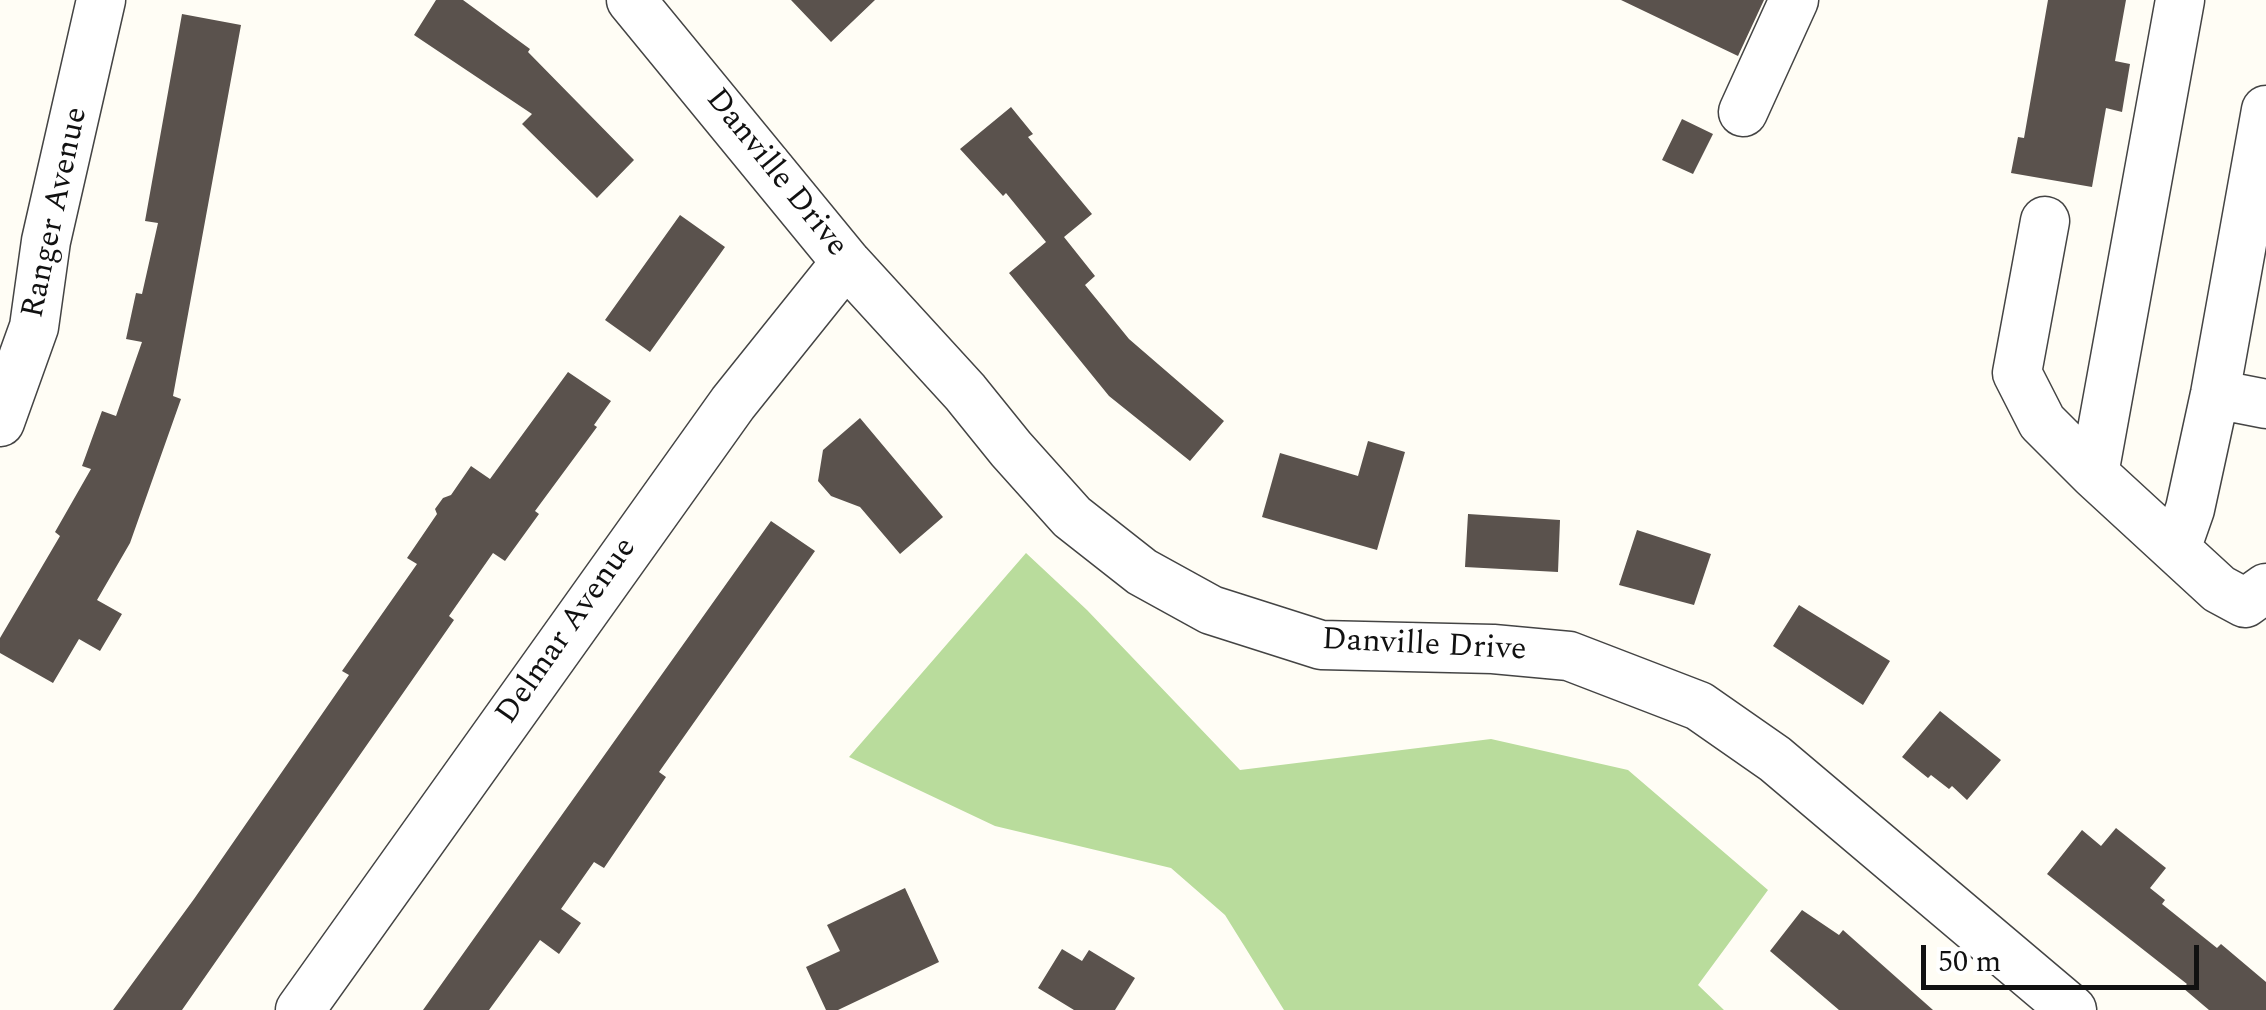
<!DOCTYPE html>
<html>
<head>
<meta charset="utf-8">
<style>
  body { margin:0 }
  #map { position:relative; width:2266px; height:1010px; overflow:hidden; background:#fffdf5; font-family:Spectral,serif }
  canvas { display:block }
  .scale { position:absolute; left:1921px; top:945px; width:278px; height:45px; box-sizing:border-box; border:5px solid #111; border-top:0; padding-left:12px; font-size:30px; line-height:35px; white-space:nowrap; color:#111; -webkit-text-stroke:8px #fff; paint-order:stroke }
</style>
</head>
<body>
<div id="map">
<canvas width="2266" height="1010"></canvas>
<div class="scale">50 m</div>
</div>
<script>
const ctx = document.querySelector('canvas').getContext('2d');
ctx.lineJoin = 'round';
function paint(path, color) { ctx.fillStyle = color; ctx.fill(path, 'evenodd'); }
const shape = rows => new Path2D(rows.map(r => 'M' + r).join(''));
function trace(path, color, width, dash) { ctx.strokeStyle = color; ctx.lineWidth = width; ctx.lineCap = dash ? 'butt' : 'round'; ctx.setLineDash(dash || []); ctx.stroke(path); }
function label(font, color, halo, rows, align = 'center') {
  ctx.font = font + ' Spectral,serif'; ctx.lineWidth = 10; ctx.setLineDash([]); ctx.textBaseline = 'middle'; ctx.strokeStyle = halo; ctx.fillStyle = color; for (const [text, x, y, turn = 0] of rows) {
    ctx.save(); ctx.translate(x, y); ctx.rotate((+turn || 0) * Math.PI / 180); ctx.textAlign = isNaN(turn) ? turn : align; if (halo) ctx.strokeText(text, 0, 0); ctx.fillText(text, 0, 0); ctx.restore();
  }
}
paint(shape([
  [1026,553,1087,610,1240,770,1491,739,1628,770,1768,890,1698,985,1724,1010,1284,1010,1225,915,1171,868,995,826,849,757]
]), '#b9dc9c');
paint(shape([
  [436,0,463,0,530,49,528,52,634,160,597,198,522,124,532,114,414,35],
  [791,0,875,0,831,42],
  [1621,0,1764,0,1738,56],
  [2048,0,2126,0,2115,61,2130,64,2122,112,2106,108,2092,187,2011,173,2018,137,2024,138],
  [182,14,241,25,173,396,181,399,130,543,97,600,122,614,100,651,79,639,53,683,0,653,0,638,60,536,55,532,91,469,82,466,102,411,116,416,142,342,126,339,136,293,142,294,158,223,145,221],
  [1011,107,1033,134,1028,137,1092,214,1064,237,1095,276,1085,285,1129,339,1224,421,1190,461,1109,396,1009,273,1046,242,1006,193,1003,196,960,149],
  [1682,119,1713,134,1693,174,1662,160],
  [680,215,725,247,650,352,605,320],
  [568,372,611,401,594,425,597,427,535,511,539,514,505,561,493,553,449,616,454,620,182,1010,113,1010,194,899,349,675,342,671,417,564,407,558,437,514,435,509,443,498,451,495,471,466,490,479],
  [860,418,943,517,900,554,860,507,831,496,818,481,823,450],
  [1368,441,1405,452,1377,550,1262,517,1280,453,1358,476],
  [1468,514,1560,520,1558,572,1465,567],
  [771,521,815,551,659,772,666,777,604,868,594,862,561,909,581,923,559,954,540,940,489,1010,423,1010],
  [1637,530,1711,554,1694,605,1619,585],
  [1799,605,1890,661,1863,705,1773,646],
  [1940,711,2001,760,1967,800,1952,786,1949,789,1931,775,1928,778,1902,757],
  [2116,828,2166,868,2150,888,2165,900,2162,904,2217,948,2221,944,2266,982,2266,1010,2209,1010,2183,988,2187,984,2047,874,2082,830,2101,846],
  [905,888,939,962,838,1010,826,1010,806,967,840,951,827,925],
  [1802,910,1839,935,1843,930,1933,1010,1839,1010,1770,951],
  [1062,949,1082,961,1089,950,1135,978,1115,1010,1074,1010,1038,988]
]), '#5a524d');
const minor = shape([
  [631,0,846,262,965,392,1011,449,1072,517,1142,572,1211,610,1321,645,1493,649,1569,656,1699,706,1775,759,2072,1010],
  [1743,112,1794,0],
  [2045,221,2017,373,2042,422,2094,474,2180,0],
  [2215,394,2266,404],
  [0,422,34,327,46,241,101,0],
  [2094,474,2219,589,2245,603,2266,588],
  [2176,549,2190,509,2215,394,2266,110],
  [300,1010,733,403,846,262]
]);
trace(minor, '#444', 51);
trace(minor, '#fff', 48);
label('32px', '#111', '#fff', [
  ["Danville Drive",775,174,51],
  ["Ranger Avenue",57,213,-78],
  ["Delmar Avenue",568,632,-55],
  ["Danville Drive",1424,647,3]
]);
</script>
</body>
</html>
